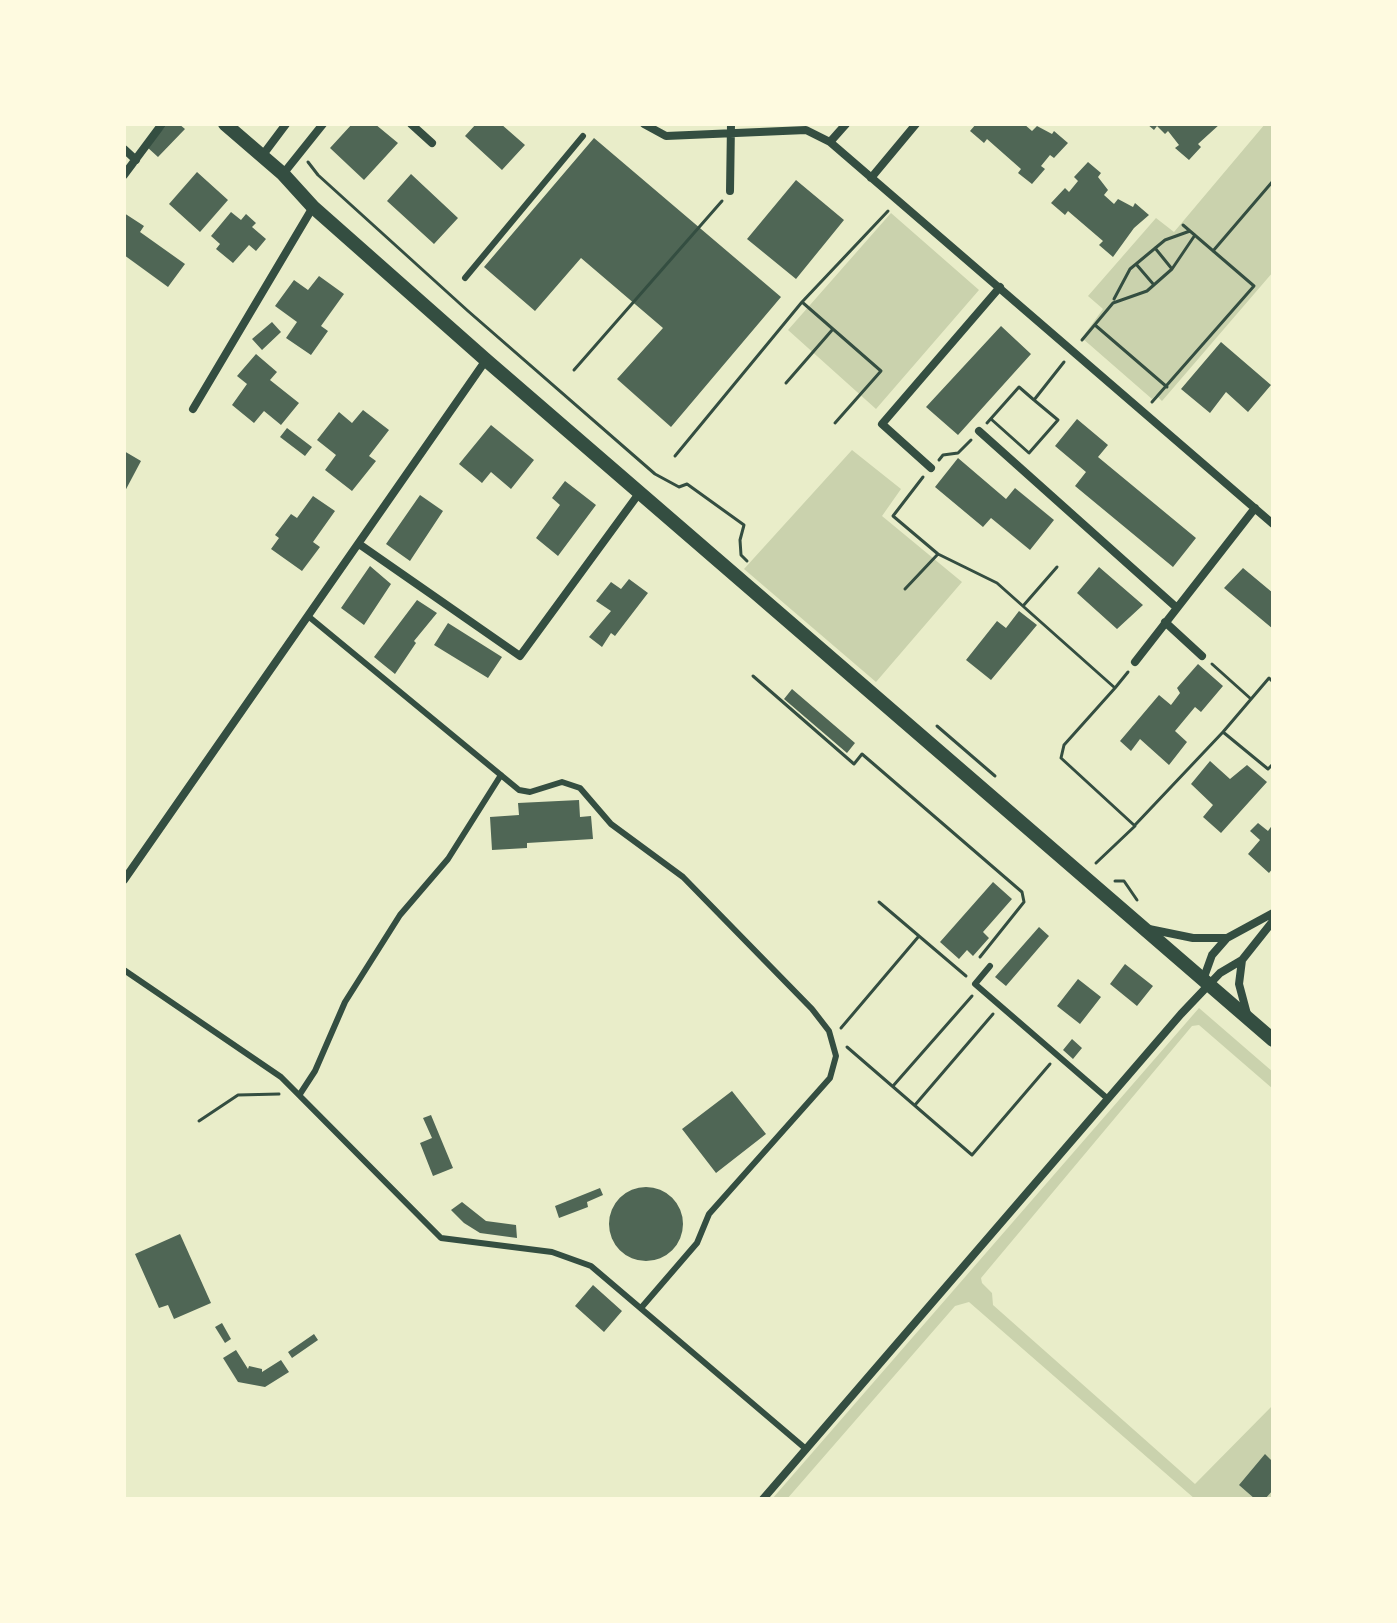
<!DOCTYPE html>
<html>
<head>
<meta charset="utf-8">
<style>
  body { margin:0 }
  #map { position:relative; width:1397px; height:1623px; overflow:hidden; background:#e9edc9; font-family:"Noto Sans",sans-serif }
  canvas { display:block }
  .frame { position:absolute; inset:0; border:126px solid #fefae0; pointer-events:none }
</style>
</head>
<body>
<div id="map">
<canvas width="1397" height="1623"></canvas>
<div class="frame"></div>
</div>
<script>
const ctx = document.querySelector('canvas').getContext('2d');
ctx.lineJoin = 'round';
function paint(path, color) { ctx.fillStyle = color; ctx.fill(path, 'evenodd'); }
const shape = rows => new Path2D(rows.map(r => 'M' + r).join(''));
function trace(path, color, width, dash) { ctx.strokeStyle = color; ctx.lineWidth = width; ctx.lineCap = dash ? 'butt' : 'round'; ctx.setLineDash(dash || []); ctx.stroke(path); }
paint(shape([
  [1265,124,1273,124,1273,272,1162,401,1156,395,1152,399,1082,338,1103,309,1088,296,1156,218,1174,232],
  [891,213,979,290,876,409,788,330],
  [852,450,901,489,882,516,962,582,876,682,744,569],
  [1199,1008,1273,1072,1273,1089,1199,1025,1192,1026,981,1278,982,1283,992,1293,993,1305,1195,1484,1273,1405,1273,1499,1195,1499,969,1302,955,1306,787,1499,772,1499]
]), '#cad2ad');
paint(shape([
  [167,124,179,124,185,129,158,157,147,147],
  [352,124,375,124,398,143,364,180,330,148],
  [476,124,501,124,525,145,502,170,465,136],
  [976,124,1024,124,1032,131,1037,126,1052,134,1054,131,1068,143,1054,158,1050,155,1041,166,1045,169,1032,184,1018,173,1021,169,987,139,984,143,970,131],
  [1147,124,1220,124,1198,144,1201,147,1189,160,1175,148,1179,145,1168,131,1165,134,1157,126,1154,130],
  [594,138,781,297,671,427,617,379,663,328,581,258,535,311,484,267],
  [1088,162,1101,173,1098,177,1108,190,1104,195,1114,204,1118,199,1133,207,1135,203,1149,215,1134,228,1113,257,1099,245,1103,241,1068,211,1065,215,1051,203,1065,188,1069,192,1078,181,1074,177],
  [197,172,228,200,200,232,169,204],
  [411,174,458,218,434,244,387,201],
  [796,180,844,220,796,279,747,239],
  [231,212,241,220,246,214,256,223,252,227,266,239,256,251,249,245,233,263,216,249,220,244,211,236],
  [124,213,144,226,140,232,185,264,168,287,124,255],
  [319,276,344,294,321,326,328,331,311,355,286,338,297,322,275,306,294,280,308,290],
  [272,322,281,332,262,350,252,339],
  [1001,326,1031,354,958,435,926,407],
  [1221,342,1271,385,1248,412,1226,392,1210,413,1181,389],
  [256,354,277,372,270,380,299,403,281,425,264,411,254,423,232,405,247,384,237,376],
  [363,410,389,430,369,456,376,461,352,491,325,470,336,455,317,440,339,412,352,423],
  [1077,419,1108,445,1098,457,1196,538,1173,567,1075,486,1086,472,1055,446],
  [491,425,534,460,511,489,491,472,482,483,459,464],
  [287,428,312,447,305,456,280,437],
  [124,451,141,461,124,493],
  [958,458,1006,499,1015,488,1054,520,1030,550,991,518,983,527,935,487],
  [565,481,596,505,558,556,536,538,560,505,552,498],
  [420,495,443,511,410,561,386,544],
  [313,496,335,511,313,542,320,547,302,571,271,549,279,538,275,535,291,514,297,518],
  [370,566,391,584,364,625,341,608],
  [1099,567,1143,605,1117,629,1077,593],
  [1243,568,1273,593,1273,629,1224,588],
  [629,579,648,593,615,636,611,633,602,647,589,637,611,611,596,601,611,582,621,589],
  [417,600,437,613,414,641,416,643,395,674,374,657],
  [1019,611,1037,625,991,680,966,660,997,621,1006,628],
  [448,623,502,657,488,678,434,645],
  [1198,664,1223,686,1201,712,1195,707,1175,731,1187,742,1169,765,1140,739,1131,751,1120,741,1159,695,1171,705,1180,693,1177,688],
  [792,689,855,743,847,753,784,699],
  [1210,761,1230,779,1247,765,1267,782,1221,833,1203,817,1213,805,1191,784],
  [579,800,580,817,591,816,593,839,527,843,527,848,492,850,490,817,519,815,518,803],
  [1258,823,1268,831,1273,824,1273,868,1269,873,1248,854,1260,840,1250,831],
  [993,882,1012,899,983,932,989,938,973,956,967,950,959,959,940,942],
  [1039,927,1049,936,1006,986,995,977],
  [1125,964,1153,986,1137,1006,1110,984],
  [1078,979,1101,997,1080,1024,1057,1006],
  [1072,1039,1082,1048,1073,1059,1063,1050],
  [732,1091,766,1134,716,1173,682,1129],
  [431,1115,453,1168,433,1176,420,1143,432,1138,423,1118],
  '609 1224a37 37 0 1 1 74 0a37 37 0 1 1-74 0Z',
  [600,1188,603,1195,587,1202,588,1207,559,1218,555,1206],
  [462,1202,486,1221,516,1225,517,1238,480,1233,464,1223,451,1210],
  [180,1234,211,1303,174,1319,168,1305,159,1308,135,1254],
  [593,1285,622,1311,604,1332,575,1306],
  [222,1323,231,1339,225,1343,215,1327],
  [314,1334,318,1340,292,1358,288,1352],
  [236,1350,248,1369,249,1366,262,1369,262,1372,281,1360,289,1372,265,1387,238,1382,223,1358],
  [1265,1454,1273,1462,1273,1490,1265,1499,1255,1499,1239,1485]
]), '#4f6655');
trace(shape([
  [308,162,318,175,468,311,655,474,679,487,687,484,744,525,740,540,741,555,747,561],
  [1155,248,1172,269],
  [1213,251,1273,181],
  [1136,264,1154,285],
  [1114,299,1130,269,1165,240,1190,231],
  [802,302,881,371,835,423],
  [1095,325,1167,387],
  [1082,340,1113,303,1147,291,1172,269,1195,235],
  [574,370,722,201],
  [786,383,833,329],
  [1152,402,1254,286,1183,225],
  [991,419,1029,453,1058,420,1034,400],
  [987,423,1019,387,1034,400,1064,362],
  [675,456,802,302,888,211],
  [939,460,943,455,958,453,971,440],
  [923,477,893,516,938,554,997,583,1115,688,1128,672],
  [905,589,938,554],
  [1023,606,1057,567],
  [1212,664,1251,699],
  [753,676,854,764,862,754,1022,892,1024,902,980,957],
  [1273,682,1269,678,1223,732,1268,769,1273,764],
  [937,726,995,776],
  [1135,825,1223,732],
  [1096,863,1135,826,1061,758,1064,745,1115,688],
  [1115,881,1124,881,1137,900],
  [879,902,966,976],
  [841,1028,919,936],
  [847,1047,972,1155,1050,1064],
  [893,1086,972,996],
  [915,1105,993,1014],
  [199,1121,238,1095,279,1094]
]), '#344e41', 3);
trace(shape([
  [465,278,583,136],
  [308,616,519,790,530,792,562,782,580,788,611,824,683,877,812,1009,829,1031,836,1056,830,1078,709,1214,697,1243,641,1308],
  [990,966,975,984,1108,1099],
  [124,970,281,1077,441,1238,552,1252,591,1266,806,1449],
  [300,1094,315,1071,345,1002,400,915,448,859,501,775]
]), '#344e41', 6);
trace(shape([
  [411,124,432,143],
  [644,124,666,136,806,130,830,142,1273,524],
  [830,142,846,124],
  [124,149,136,160],
  [262,156,286,124],
  [283,174,323,124],
  [124,175,162,124],
  [871,178,916,124],
  [730,191,731,124],
  [193,409,313,207],
  [979,431,1177,608],
  [931,468,882,424,1000,287],
  [359,544,520,656,640,492],
  [1165,622,1202,656],
  [1135,662,1255,508],
  [124,880,486,360],
  [1149,929,1193,938,1227,938,1273,913],
  [1242,960,1239,984,1247,1014],
  [1203,980,1212,955,1226,939],
  [763,1499,1181,1014,1220,973,1242,960,1273,921]
]), '#344e41', 8);
trace(shape([
  [225,124,283,174,313,207,486,360,1273,1040]
]), '#344e41', 14);
</script>
</body>
</html>
